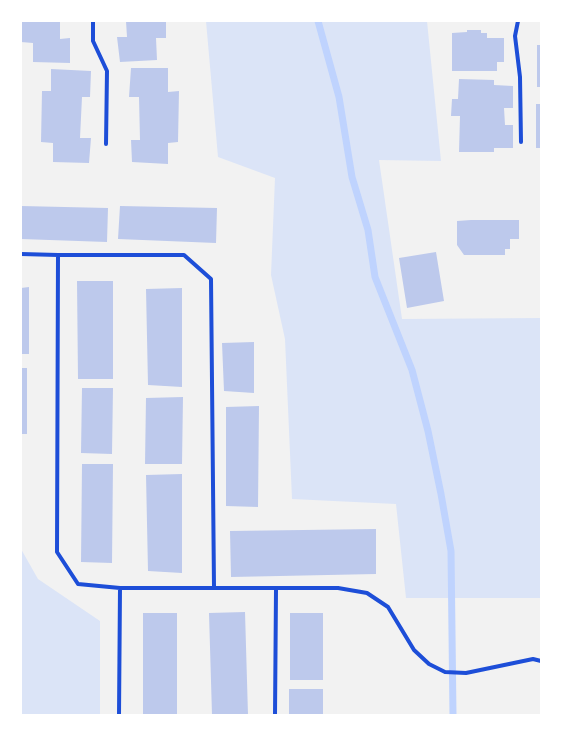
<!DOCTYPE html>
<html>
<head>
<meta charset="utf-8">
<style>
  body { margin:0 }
  #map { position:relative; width:562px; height:736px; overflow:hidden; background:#f2f2f2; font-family:Bitter,serif }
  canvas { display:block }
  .frame { position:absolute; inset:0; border:22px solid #fff; pointer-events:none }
</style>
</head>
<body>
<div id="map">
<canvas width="562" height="736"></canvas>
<div class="frame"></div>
</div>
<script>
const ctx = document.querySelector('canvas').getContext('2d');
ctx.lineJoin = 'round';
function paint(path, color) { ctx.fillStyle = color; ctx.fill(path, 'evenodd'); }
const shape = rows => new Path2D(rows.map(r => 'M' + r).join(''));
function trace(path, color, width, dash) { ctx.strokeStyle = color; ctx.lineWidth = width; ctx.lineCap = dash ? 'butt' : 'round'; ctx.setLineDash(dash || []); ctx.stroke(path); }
paint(shape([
  [206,21,427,21,441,161,379,160,402,319,541,318,541,598,406,598,396,504,292,499,285,339,271,275,275,178,218,157],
  [21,549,38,579,100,621,100,715,21,715]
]), '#dbe4f7');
trace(shape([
  [318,21,339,97,352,177,368,230,375,277,412,370,428,431,441,494,451,551,453,715]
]), '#bfd3fe', 7);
paint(shape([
  [21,21,60,21,60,39,70,38,70,63,33,62,33,43,21,42],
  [126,21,166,21,166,38,156,38,157,60,120,62,117,37,127,37],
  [467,30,481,30,481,33,487,33,487,38,504,38,504,62,497,62,497,71,452,71,452,33,467,32],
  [537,45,541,45,541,87,537,87],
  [131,68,168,68,168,92,179,91,178,142,168,143,168,164,132,162,131,140,140,140,139,97,129,97],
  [51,69,91,71,90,97,82,97,80,138,91,138,89,163,53,162,53,143,41,142,42,91,51,91],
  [459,79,494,80,494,85,513,86,513,108,504,108,505,125,513,125,513,148,494,148,494,152,459,152,460,116,451,116,452,99,458,99],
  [536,104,541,104,541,148,536,148],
  [21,206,108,208,107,242,21,239],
  [120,206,217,208,216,243,118,239],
  [471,220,519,220,519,239,510,239,510,249,505,249,505,255,464,255,457,245,457,221],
  [436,252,444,301,407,308,399,258],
  [77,281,113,281,113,379,78,379],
  [29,287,29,354,21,354,21,288],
  [182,288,182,387,148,385,146,289],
  [254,342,254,393,224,391,222,343],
  [21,368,27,368,27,434,21,434],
  [82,388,113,388,112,454,81,453],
  [183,397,182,464,145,464,146,398],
  [259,406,258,507,226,506,226,407],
  [82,464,113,464,112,563,81,562],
  [182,474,182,573,148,571,146,475],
  [376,529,376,574,231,577,230,531],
  [245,612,248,715,212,715,209,613],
  [143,613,177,613,177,715,143,715],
  [290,613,323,613,323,680,290,680],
  [289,689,323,689,323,715,289,715]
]), '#bdc9ec');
trace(shape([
  [93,21,93,41,107,71,106,144],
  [518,21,515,36,520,77,521,142],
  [21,254,58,255,57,552,78,584,120,588,338,588,367,593,388,607,414,650,429,664,445,672,466,673,533,659,541,661],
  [58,255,184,255,211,279,214,587],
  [119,715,120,588],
  [275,715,276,590]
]), '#1d4ed8', 4);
</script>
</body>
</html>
